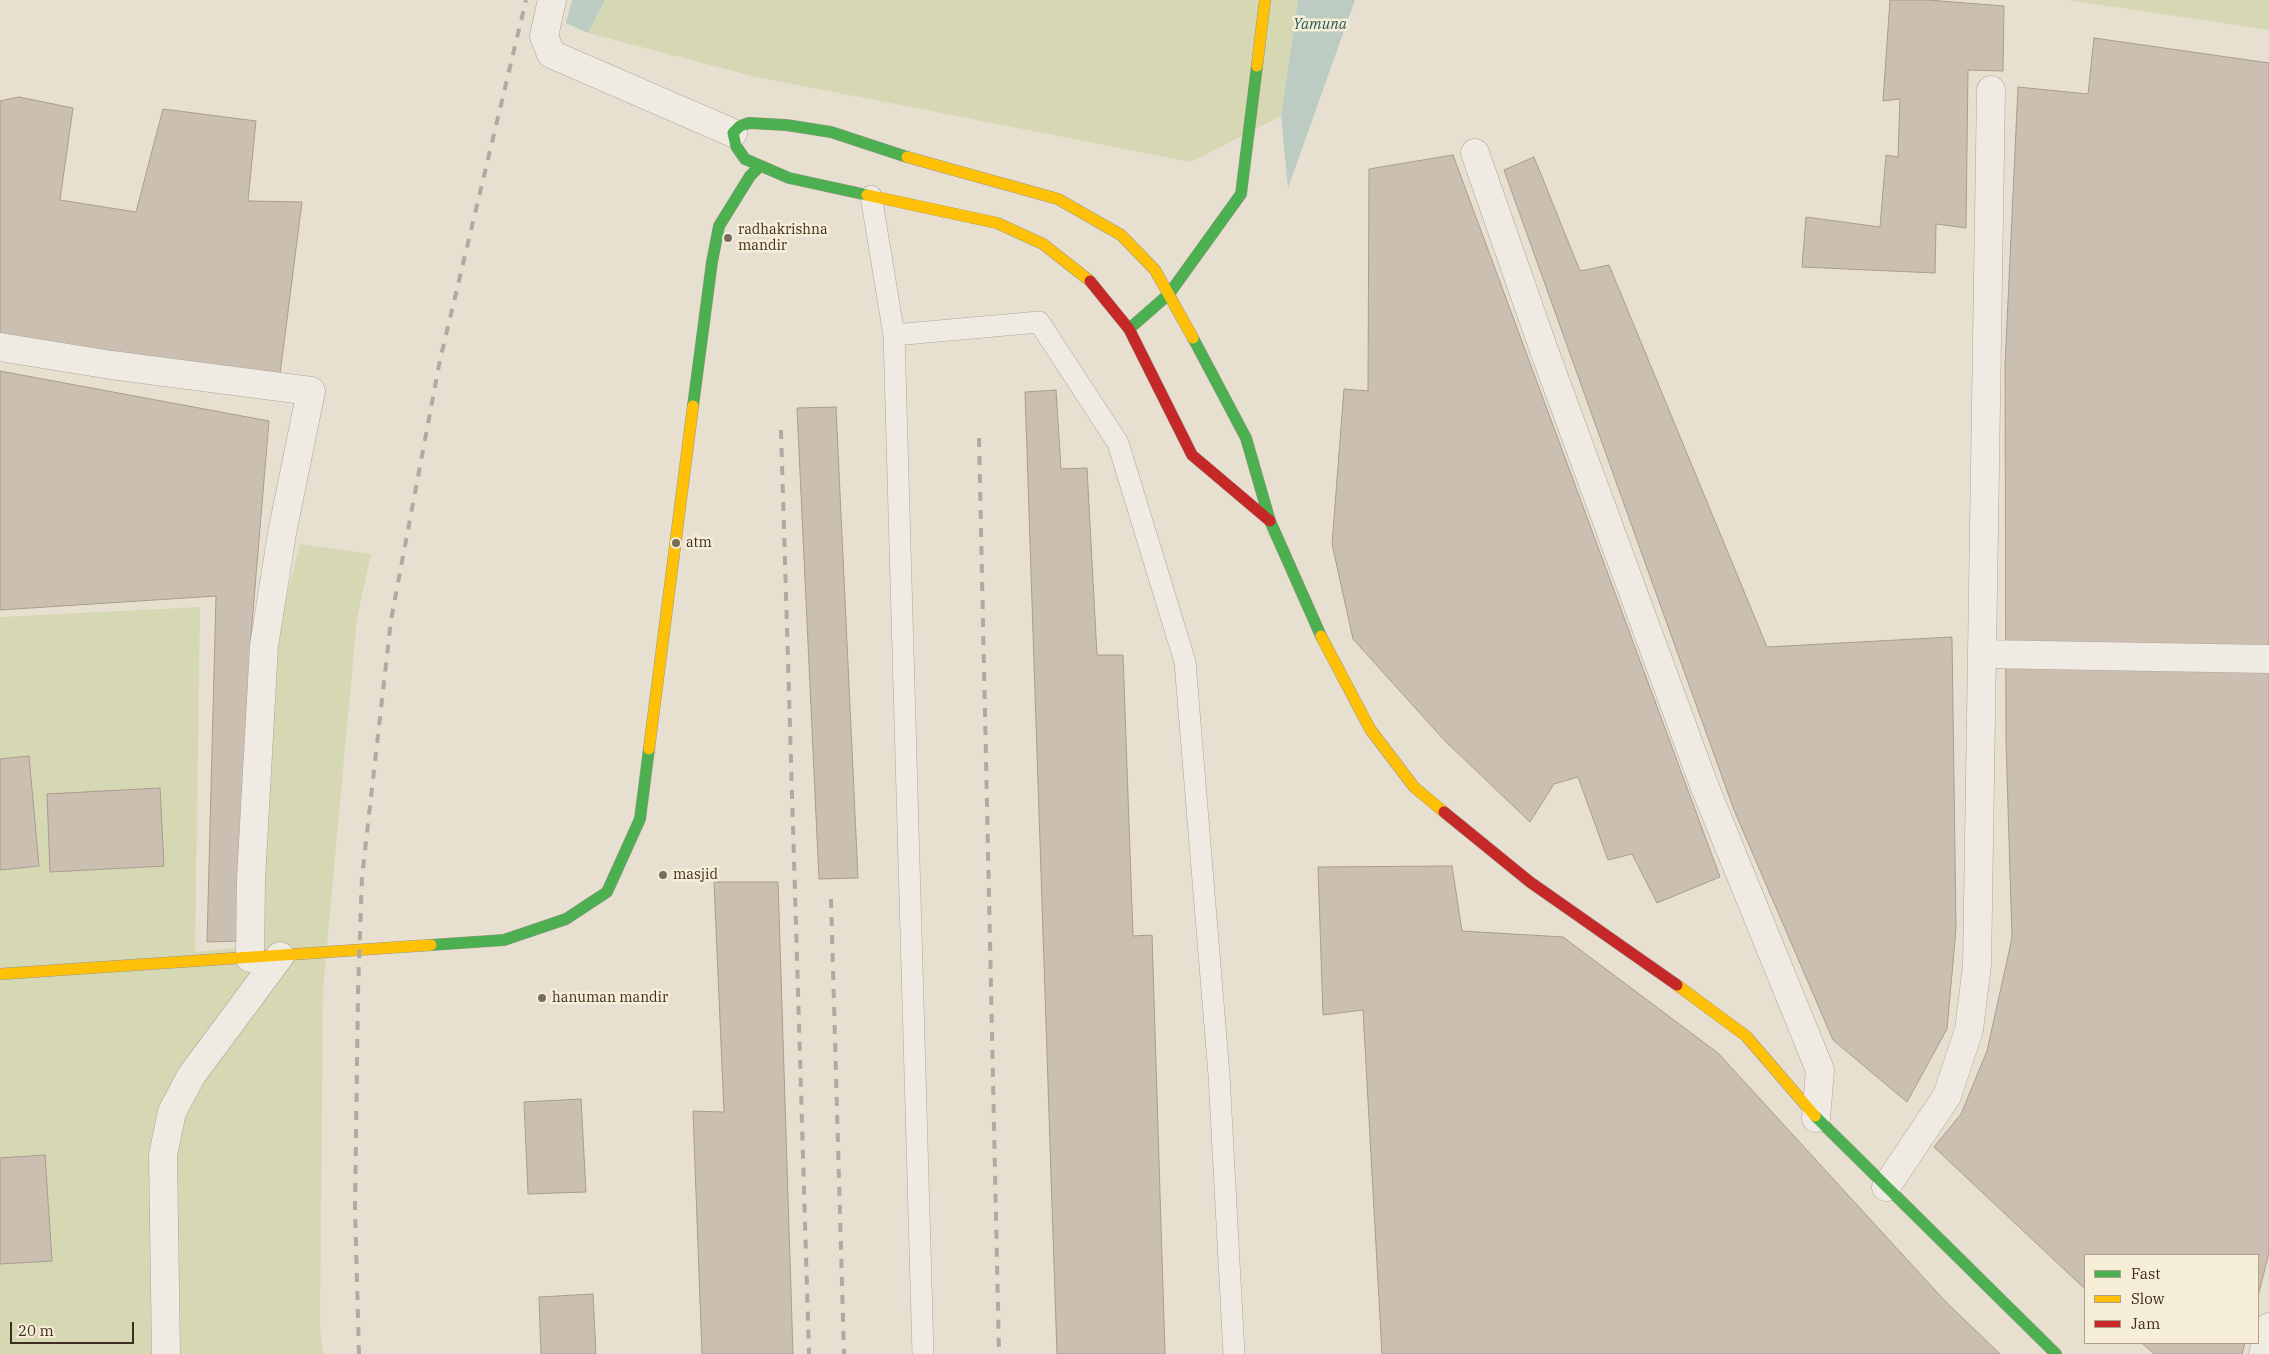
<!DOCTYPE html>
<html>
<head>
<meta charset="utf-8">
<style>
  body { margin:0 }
  #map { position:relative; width:2269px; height:1354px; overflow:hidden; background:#e7e0d1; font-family:"IBM Plex Serif",serif }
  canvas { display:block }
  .legend { position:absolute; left:2084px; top:1254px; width:175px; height:90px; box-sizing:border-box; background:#f7eed8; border:1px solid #ada18e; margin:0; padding:6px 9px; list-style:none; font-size:15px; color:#3d2e20 }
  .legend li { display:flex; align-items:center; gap:10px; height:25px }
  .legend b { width:25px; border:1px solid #ada18e }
  .scale { position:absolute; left:10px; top:1322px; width:124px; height:22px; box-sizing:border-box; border:2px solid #3d2e20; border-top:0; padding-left:6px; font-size:15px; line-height:18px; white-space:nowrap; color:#3d2e20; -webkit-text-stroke:4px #f7eed8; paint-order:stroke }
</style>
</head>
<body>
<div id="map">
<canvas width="2269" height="1354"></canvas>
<ul class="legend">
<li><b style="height:6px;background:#4caf50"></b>Fast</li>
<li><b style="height:6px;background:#ffc107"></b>Slow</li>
<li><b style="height:6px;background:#c62828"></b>Jam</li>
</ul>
<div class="scale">20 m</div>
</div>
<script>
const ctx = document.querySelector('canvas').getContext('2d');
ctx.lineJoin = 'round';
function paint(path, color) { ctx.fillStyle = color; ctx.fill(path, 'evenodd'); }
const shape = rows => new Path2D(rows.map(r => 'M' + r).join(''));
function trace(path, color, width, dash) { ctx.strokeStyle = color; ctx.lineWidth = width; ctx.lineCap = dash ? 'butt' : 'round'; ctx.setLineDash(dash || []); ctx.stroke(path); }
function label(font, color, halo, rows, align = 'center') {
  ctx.font = font + ' "IBM Plex Serif",serif'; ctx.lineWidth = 5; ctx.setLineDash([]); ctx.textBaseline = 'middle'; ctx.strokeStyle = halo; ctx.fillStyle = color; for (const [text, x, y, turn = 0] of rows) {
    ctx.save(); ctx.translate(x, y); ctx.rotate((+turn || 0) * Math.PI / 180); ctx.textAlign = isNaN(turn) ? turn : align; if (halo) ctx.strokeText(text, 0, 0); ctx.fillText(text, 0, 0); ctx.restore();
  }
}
paint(shape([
  [605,0,1298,0,1281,116,1191,162,752,76,588,33],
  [2068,0,2269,0,2269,30],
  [300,544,371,554,357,618,323,988,320,1329,323,1354,0,1354,0,617,200,607,195,952,263,945,272,651]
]), '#d6d7b3');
paint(shape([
  [572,0,605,0,588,33,566,23],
  [1298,0,1355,0,1288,188,1281,116]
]), '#bcccc2');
const building = shape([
  [1890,0,1928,0,2004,6,2003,71,1968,70,1966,228,1936,224,1935,273,1802,267,1806,217,1880,227,1886,155,1898,157,1900,99,1883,101,1890,0],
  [2094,38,2269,63,2269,1253,2258,1296,2258,1255,2085,1255,2085,1289,1934,1147,1961,1114,1987,1051,2012,938,2006,742,2005,365,2018,87,2088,94,2094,38],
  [19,97,73,108,60,200,136,212,163,109,256,121,248,201,302,202,280,374,0,336,0,101,19,97],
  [1453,155,1720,877,1657,903,1632,854,1608,860,1578,777,1554,784,1530,822,1445,741,1353,639,1332,544,1344,389,1368,391,1369,169,1453,155],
  [1534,157,1580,271,1609,265,1767,647,1952,637,1956,929,1947,1029,1907,1102,1833,1040,1734,810,1504,170,1534,157],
  [0,371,269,421,251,635,241,941,207,942,216,596,0,610,0,371],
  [1056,390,1061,469,1087,468,1097,655,1123,655,1133,936,1152,935,1165,1354,1057,1354,1025,392,1056,390],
  [836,407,858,878,819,879,797,408,836,407],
  [29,756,39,866,0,870,0,759,29,756],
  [160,788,164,866,50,872,47,794,160,788],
  [1452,866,1462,931,1563,937,1718,1053,1945,1301,2000,1354,1382,1354,1363,1010,1323,1015,1318,867,1452,866],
  [714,882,778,882,793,1354,702,1354,693,1111,724,1112,714,882],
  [581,1099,586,1192,528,1194,524,1102,581,1099],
  [45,1155,52,1261,0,1264,0,1158,45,1155],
  [593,1294,596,1354,541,1354,539,1297,593,1294],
  [2142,1343,2245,1343,2242,1354,2154,1354,2142,1343]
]);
paint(building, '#cbbfb2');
trace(building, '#a89c90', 1);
const lane = shape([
  [871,196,894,335,1039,322,1118,443,1185,662,1219,1075,1234,1354],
  [894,335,923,1354]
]);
const street = shape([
  [552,0,544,36,551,54,733,133],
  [1475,153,1545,353,1704,785,1820,1070,1816,1118],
  [0,347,111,365,311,391,282,533,264,646,251,879,250,958],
  [1982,654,2269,659],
  [1886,1187,1947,1096,1969,1030,1977,966,1991,90],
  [166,1354,163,1155,172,1112,191,1076,280,956],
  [2263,1354,2269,1327]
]);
const fast = shape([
  [867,195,789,178,745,159,736,146,733,133,740,126,749,123,786,125,831,132,907,157],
  [1129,329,1169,294,1241,194,1257,66],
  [1193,338,1246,438,1270,521,1321,636],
  [693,406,712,262,719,226,750,176,760,166],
  [431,945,504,940,566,919,607,892,640,819,649,749],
  [1815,1116,2056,1354]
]);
const slow = shape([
  [1257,66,1265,0],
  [907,157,1058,199,1121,235,1155,270,1193,338],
  [867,195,997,223,1043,244,1090,281],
  [1321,636,1370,729,1414,787,1444,812],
  [649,749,693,406],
  [0,974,431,945],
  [1677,985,1746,1036,1815,1116]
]);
const jam = shape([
  [1090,281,1129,329,1192,455,1270,521],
  [1444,812,1530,882,1677,985]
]);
trace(lane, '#ada599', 22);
trace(street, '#ada599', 29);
trace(fast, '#9c958a', 12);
trace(slow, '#9c958a', 12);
trace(jam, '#9c958a', 12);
trace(lane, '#efebe3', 21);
trace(street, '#efebe3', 28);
trace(fast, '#4caf50', 11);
trace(slow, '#ffc107', 11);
trace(jam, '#c62828', 11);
trace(shape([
  [781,430,809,1354],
  [979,438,999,1354],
  [831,899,844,1354],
  [359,1354,355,1210,358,992,362,877,391,620,440,360,526,0]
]), '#afaaa2', 4, [9, 9]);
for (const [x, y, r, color] of [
  [728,238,5,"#786c5e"],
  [676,543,5,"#786c5e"],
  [663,875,5,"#786c5e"],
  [542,998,5,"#786c5e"]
]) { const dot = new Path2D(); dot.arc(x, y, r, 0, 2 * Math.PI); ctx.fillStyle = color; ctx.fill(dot); trace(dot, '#f7eed8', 2); }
label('14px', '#3d2e20', '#f7eed8', [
  ["radhakrishna",738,230],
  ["mandir",738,246],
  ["atm",686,543],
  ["masjid",673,875],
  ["hanuman mandir",552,998]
], 'left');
label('italic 15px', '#2f5d5a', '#f7eed8', [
  ["Yamuna",1320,25]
]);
</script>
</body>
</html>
